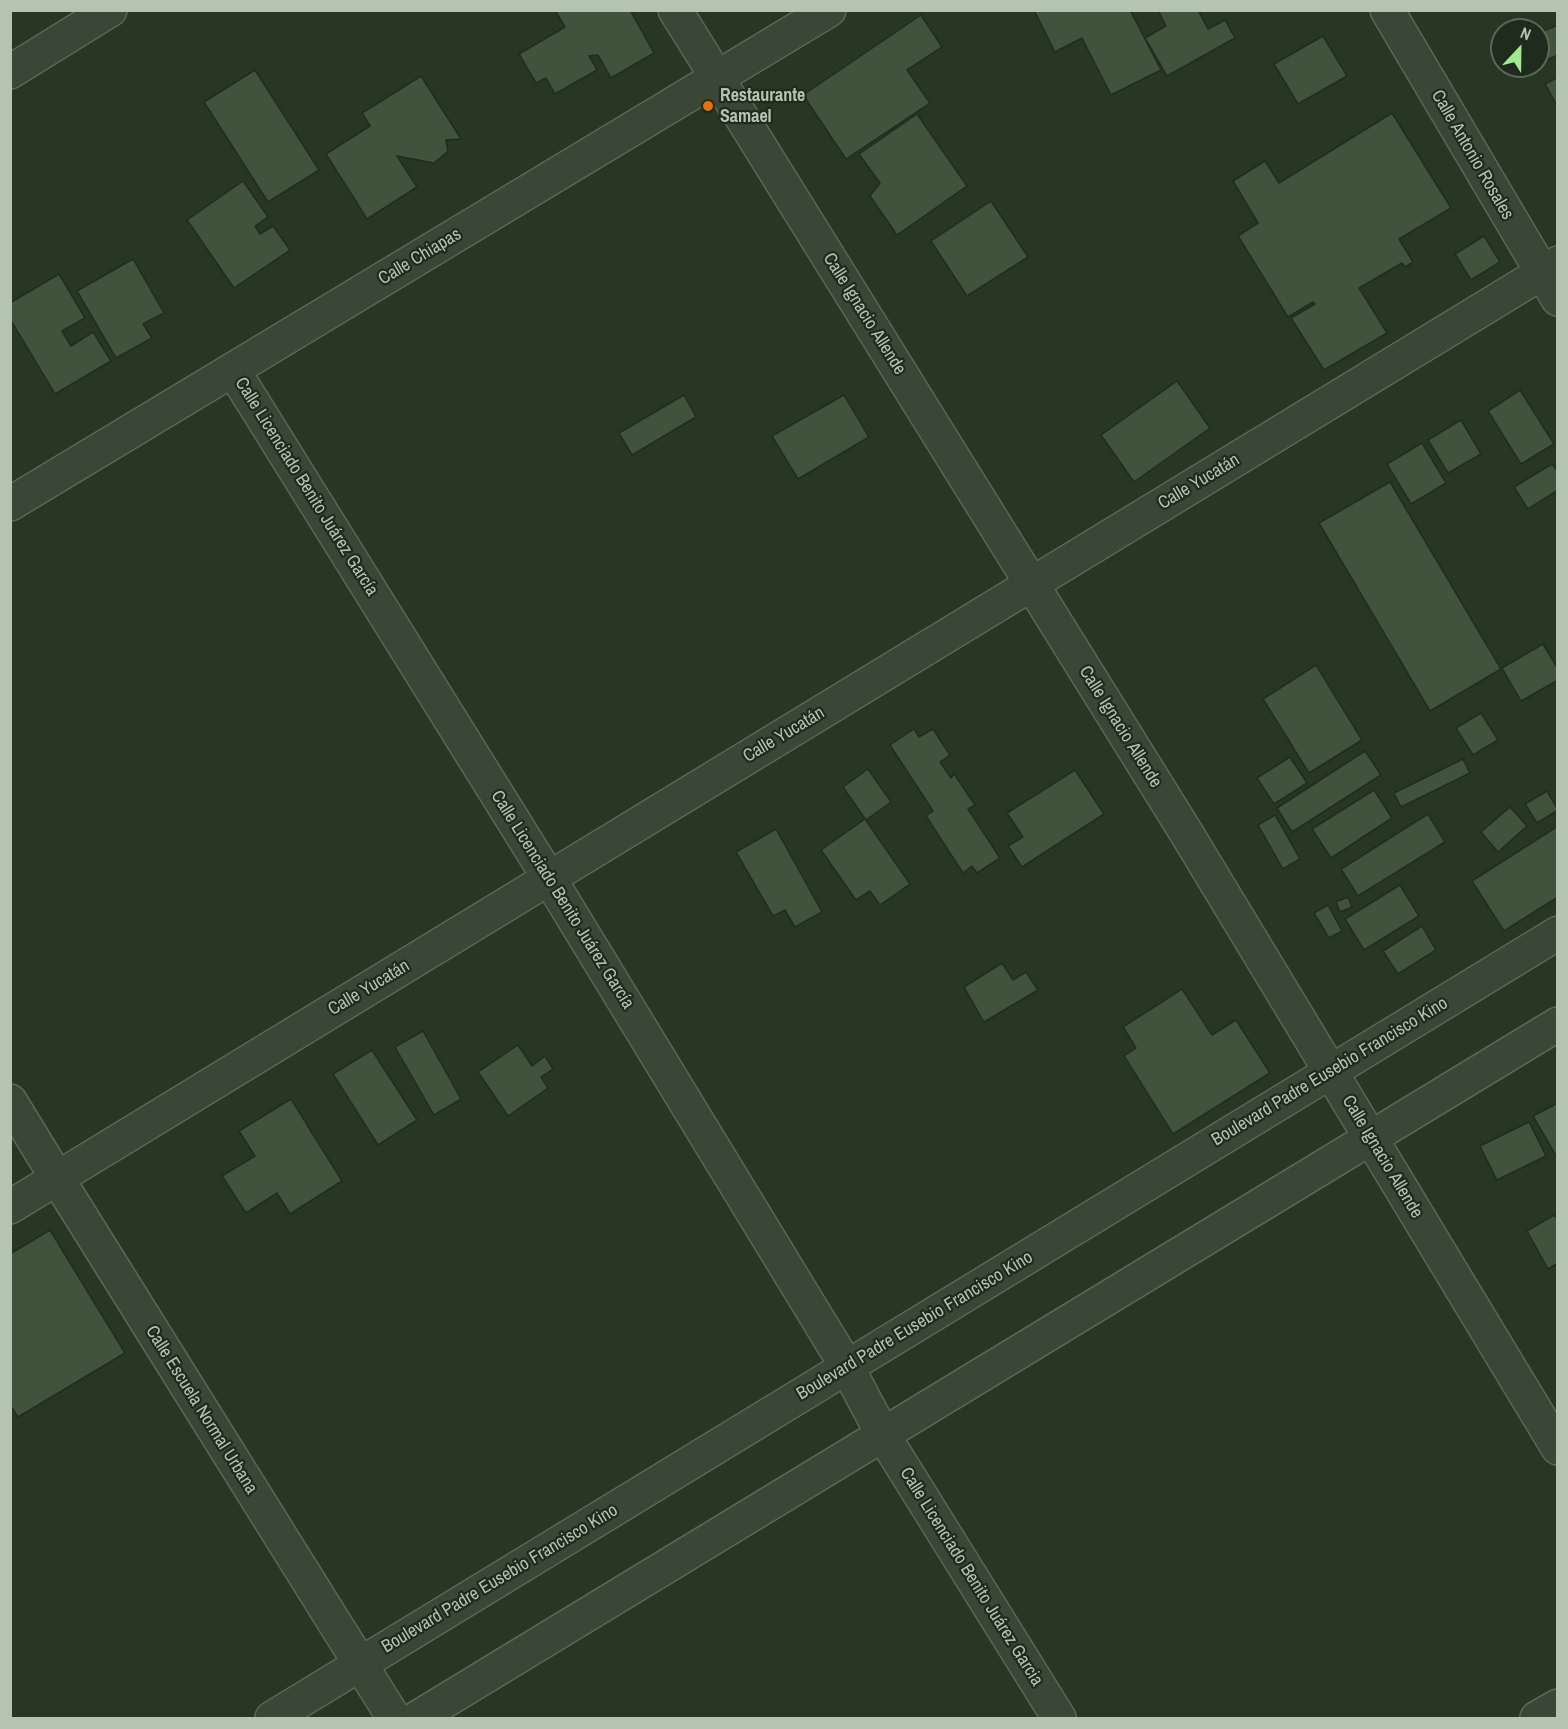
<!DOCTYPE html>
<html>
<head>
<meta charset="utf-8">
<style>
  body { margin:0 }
  #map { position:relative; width:1568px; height:1729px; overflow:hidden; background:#283624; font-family:"Archivo Narrow",sans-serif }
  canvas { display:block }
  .frame { position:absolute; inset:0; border:12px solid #b5c3b1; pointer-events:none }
  .north { position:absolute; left:1490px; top:18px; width:60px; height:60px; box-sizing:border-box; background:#1f2b1c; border:2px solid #5b6858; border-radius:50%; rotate:22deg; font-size:16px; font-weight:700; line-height:24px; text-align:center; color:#b5c3b1 }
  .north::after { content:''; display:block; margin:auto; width:21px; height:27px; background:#a1ea8f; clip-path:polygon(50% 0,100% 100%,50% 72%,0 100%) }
</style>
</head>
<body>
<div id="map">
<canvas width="1568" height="1729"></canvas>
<div class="frame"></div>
<div class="north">N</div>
</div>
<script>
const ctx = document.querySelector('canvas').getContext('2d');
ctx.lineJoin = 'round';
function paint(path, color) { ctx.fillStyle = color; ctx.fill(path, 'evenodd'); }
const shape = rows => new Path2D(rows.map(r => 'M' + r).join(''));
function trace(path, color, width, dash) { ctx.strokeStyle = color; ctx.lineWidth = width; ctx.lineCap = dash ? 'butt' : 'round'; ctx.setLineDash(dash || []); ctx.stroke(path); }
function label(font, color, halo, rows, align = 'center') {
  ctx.font = font + ' "Archivo Narrow",sans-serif'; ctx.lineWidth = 4.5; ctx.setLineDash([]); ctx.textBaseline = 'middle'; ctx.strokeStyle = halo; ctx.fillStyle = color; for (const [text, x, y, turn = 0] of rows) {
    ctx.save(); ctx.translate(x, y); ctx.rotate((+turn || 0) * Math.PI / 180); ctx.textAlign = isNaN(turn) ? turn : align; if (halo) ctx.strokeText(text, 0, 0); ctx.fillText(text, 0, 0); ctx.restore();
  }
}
const building = shape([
  [555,10,630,10,654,53,611,78,598,55,589,56,597,70,555,94,546,78,536,83,519,54,565,27,555,10],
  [1034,10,1130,10,1161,70,1111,95,1082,38,1055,52,1034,10],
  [1158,10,1198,10,1208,29,1225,20,1235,38,1167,76,1145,38,1166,26,1158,10],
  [921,15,942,47,907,70,930,103,846,159,803,95,921,15],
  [1558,25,1558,55,1544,61,1538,48,1538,33,1558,25],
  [1323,36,1347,76,1298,104,1274,64,1323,36],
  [255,70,319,170,268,202,204,102,255,70],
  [421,76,461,139,446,140,448,151,434,163,397,156,417,187,367,219,326,154,370,126,362,113,421,76],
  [1558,77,1558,107,1545,84,1558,77],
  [1392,113,1451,208,1399,239,1413,262,1405,267,1402,263,1359,288,1387,333,1324,370,1291,318,1315,304,1313,302,1288,317,1238,236,1258,223,1233,181,1265,161,1279,183,1392,113],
  [917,114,967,186,897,235,870,196,880,183,859,154,917,114],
  [243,181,268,217,255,226,260,234,273,226,290,250,234,288,187,220,243,181],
  [991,201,1028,257,967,296,931,241,991,201],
  [1484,236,1500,262,1471,280,1455,254,1484,236],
  [133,259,164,313,143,324,152,338,116,358,77,291,133,259],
  [59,274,85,318,62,331,71,346,93,332,111,361,55,394,10,319,10,303,59,274],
  [1177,381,1210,428,1134,482,1101,435,1177,381],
  [1520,390,1554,444,1521,464,1488,411,1520,390],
  [684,395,696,417,632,455,619,433,684,395],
  [844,395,869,437,798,479,772,436,844,395],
  [1461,420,1481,454,1448,473,1428,440,1461,420],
  [1422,443,1446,483,1411,504,1387,464,1422,443],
  [1552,464,1558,472,1558,490,1528,509,1514,487,1552,464],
  [1390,482,1501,669,1430,711,1319,523,1390,482],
  [1543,644,1558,669,1558,680,1521,701,1502,668,1543,644],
  [1316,665,1362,740,1309,773,1263,699,1316,665],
  [1481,713,1498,740,1473,755,1456,728,1481,713],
  [914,729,919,737,933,729,950,755,940,762,951,778,954,774,975,805,968,809,1000,858,977,873,972,866,963,873,926,816,933,811,890,745,914,729],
  [1365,751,1381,775,1292,832,1277,808,1365,751],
  [1290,757,1307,783,1274,804,1257,778,1290,757],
  [1463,759,1470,773,1401,807,1394,793,1463,759],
  [868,769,891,802,866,820,843,787,868,769],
  [1075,770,1104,814,1022,867,1008,846,1023,837,1007,813,1075,770],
  [1374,790,1392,818,1331,858,1312,829,1374,790],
  [1547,791,1558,810,1537,823,1525,804,1547,791],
  [1510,807,1527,826,1498,852,1481,832,1510,807],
  [1428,814,1445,842,1358,896,1341,869,1428,814],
  [1275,815,1300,859,1283,869,1258,825,1275,815],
  [865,819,910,884,880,905,870,891,856,900,821,850,865,819],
  [1558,826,1558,897,1504,931,1472,881,1558,826],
  [776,829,822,912,795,927,785,910,773,916,736,852,776,829],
  [1400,885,1419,916,1364,950,1345,919,1400,885],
  [1348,897,1352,907,1340,912,1336,902,1348,897],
  [1328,905,1342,931,1329,938,1314,913,1328,905],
  [1422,926,1436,950,1398,974,1383,951,1422,926],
  [1002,963,1013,980,1026,972,1038,990,984,1022,964,987,1002,963],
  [1182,989,1212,1035,1236,1020,1270,1073,1173,1134,1124,1056,1136,1048,1123,1027,1182,989],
  [423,1031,461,1099,434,1115,395,1047,423,1031],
  [518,1045,532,1066,545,1056,553,1069,541,1077,548,1088,508,1116,478,1072,518,1045],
  [372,1050,417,1120,378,1145,333,1074,372,1050],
  [291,1099,342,1181,290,1214,277,1193,246,1213,222,1176,255,1156,239,1131,291,1099],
  [1558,1103,1558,1159,1533,1116,1558,1103],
  [1529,1122,1546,1156,1497,1180,1480,1146,1529,1122],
  [1554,1215,1558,1220,1558,1263,1548,1269,1527,1231,1554,1215],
  [50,1230,125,1353,18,1417,10,1405,10,1254,50,1230]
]);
paint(building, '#42533d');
trace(building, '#212d1e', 1.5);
const minor = shape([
  [675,10,1187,834,1558,1448],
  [1387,10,1558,299],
  [10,72,110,10],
  [233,370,549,878,847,1367,883,1435,1059,1718],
  [10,504,829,10],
  [10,1101,57,1178,394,1718],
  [10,1207,1558,263],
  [1537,1718,1558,1706]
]);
const tertiary = shape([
  [272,1718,1558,933],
  [417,1718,1558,1024]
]);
trace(minor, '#5a6757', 36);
trace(tertiary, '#5a6757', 36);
trace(minor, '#3a4737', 33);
trace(tertiary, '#3a4737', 33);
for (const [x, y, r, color] of [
  [708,106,6,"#e8710a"]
]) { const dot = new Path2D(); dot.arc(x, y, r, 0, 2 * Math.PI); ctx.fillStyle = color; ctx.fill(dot); trace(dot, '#1f2b1c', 2); }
label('bold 18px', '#b5c3b1', '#1f2b1c', [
  ["Restaurante",720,96],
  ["Samael",720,117]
], 'left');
label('18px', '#b5c3b1', '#1f2b1c', [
  ["Calle Antonio Rosales",1472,155,60],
  ["Calle Chiapas",420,257,-31],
  ["Calle Ignacio Allende",864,314,58],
  ["Calle Yucatán",1199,482,-31],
  ["Calle Licenciado Benito Juárez García",306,487,58],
  ["Calle Ignacio Allende",1120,727,58],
  ["Calle Yucatán",784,735,-31],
  ["Calle Licenciado Benito Juárez García",562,900,58],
  ["Calle Yucatán",369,988,-31],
  ["Boulevard Padre Eusebio Francisco Kino",1330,1072,-31],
  ["Calle Ignacio Allende",1382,1157,59],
  ["Boulevard Padre Eusebio Francisco Kino",915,1326,-31],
  ["Calle Escuela Normal Urbana",201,1410,58],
  ["Calle Licenciado Benito Juárez Garcia",971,1577,58],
  ["Boulevard Padre Eusebio Francisco Kino",500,1579,-31]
]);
</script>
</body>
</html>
